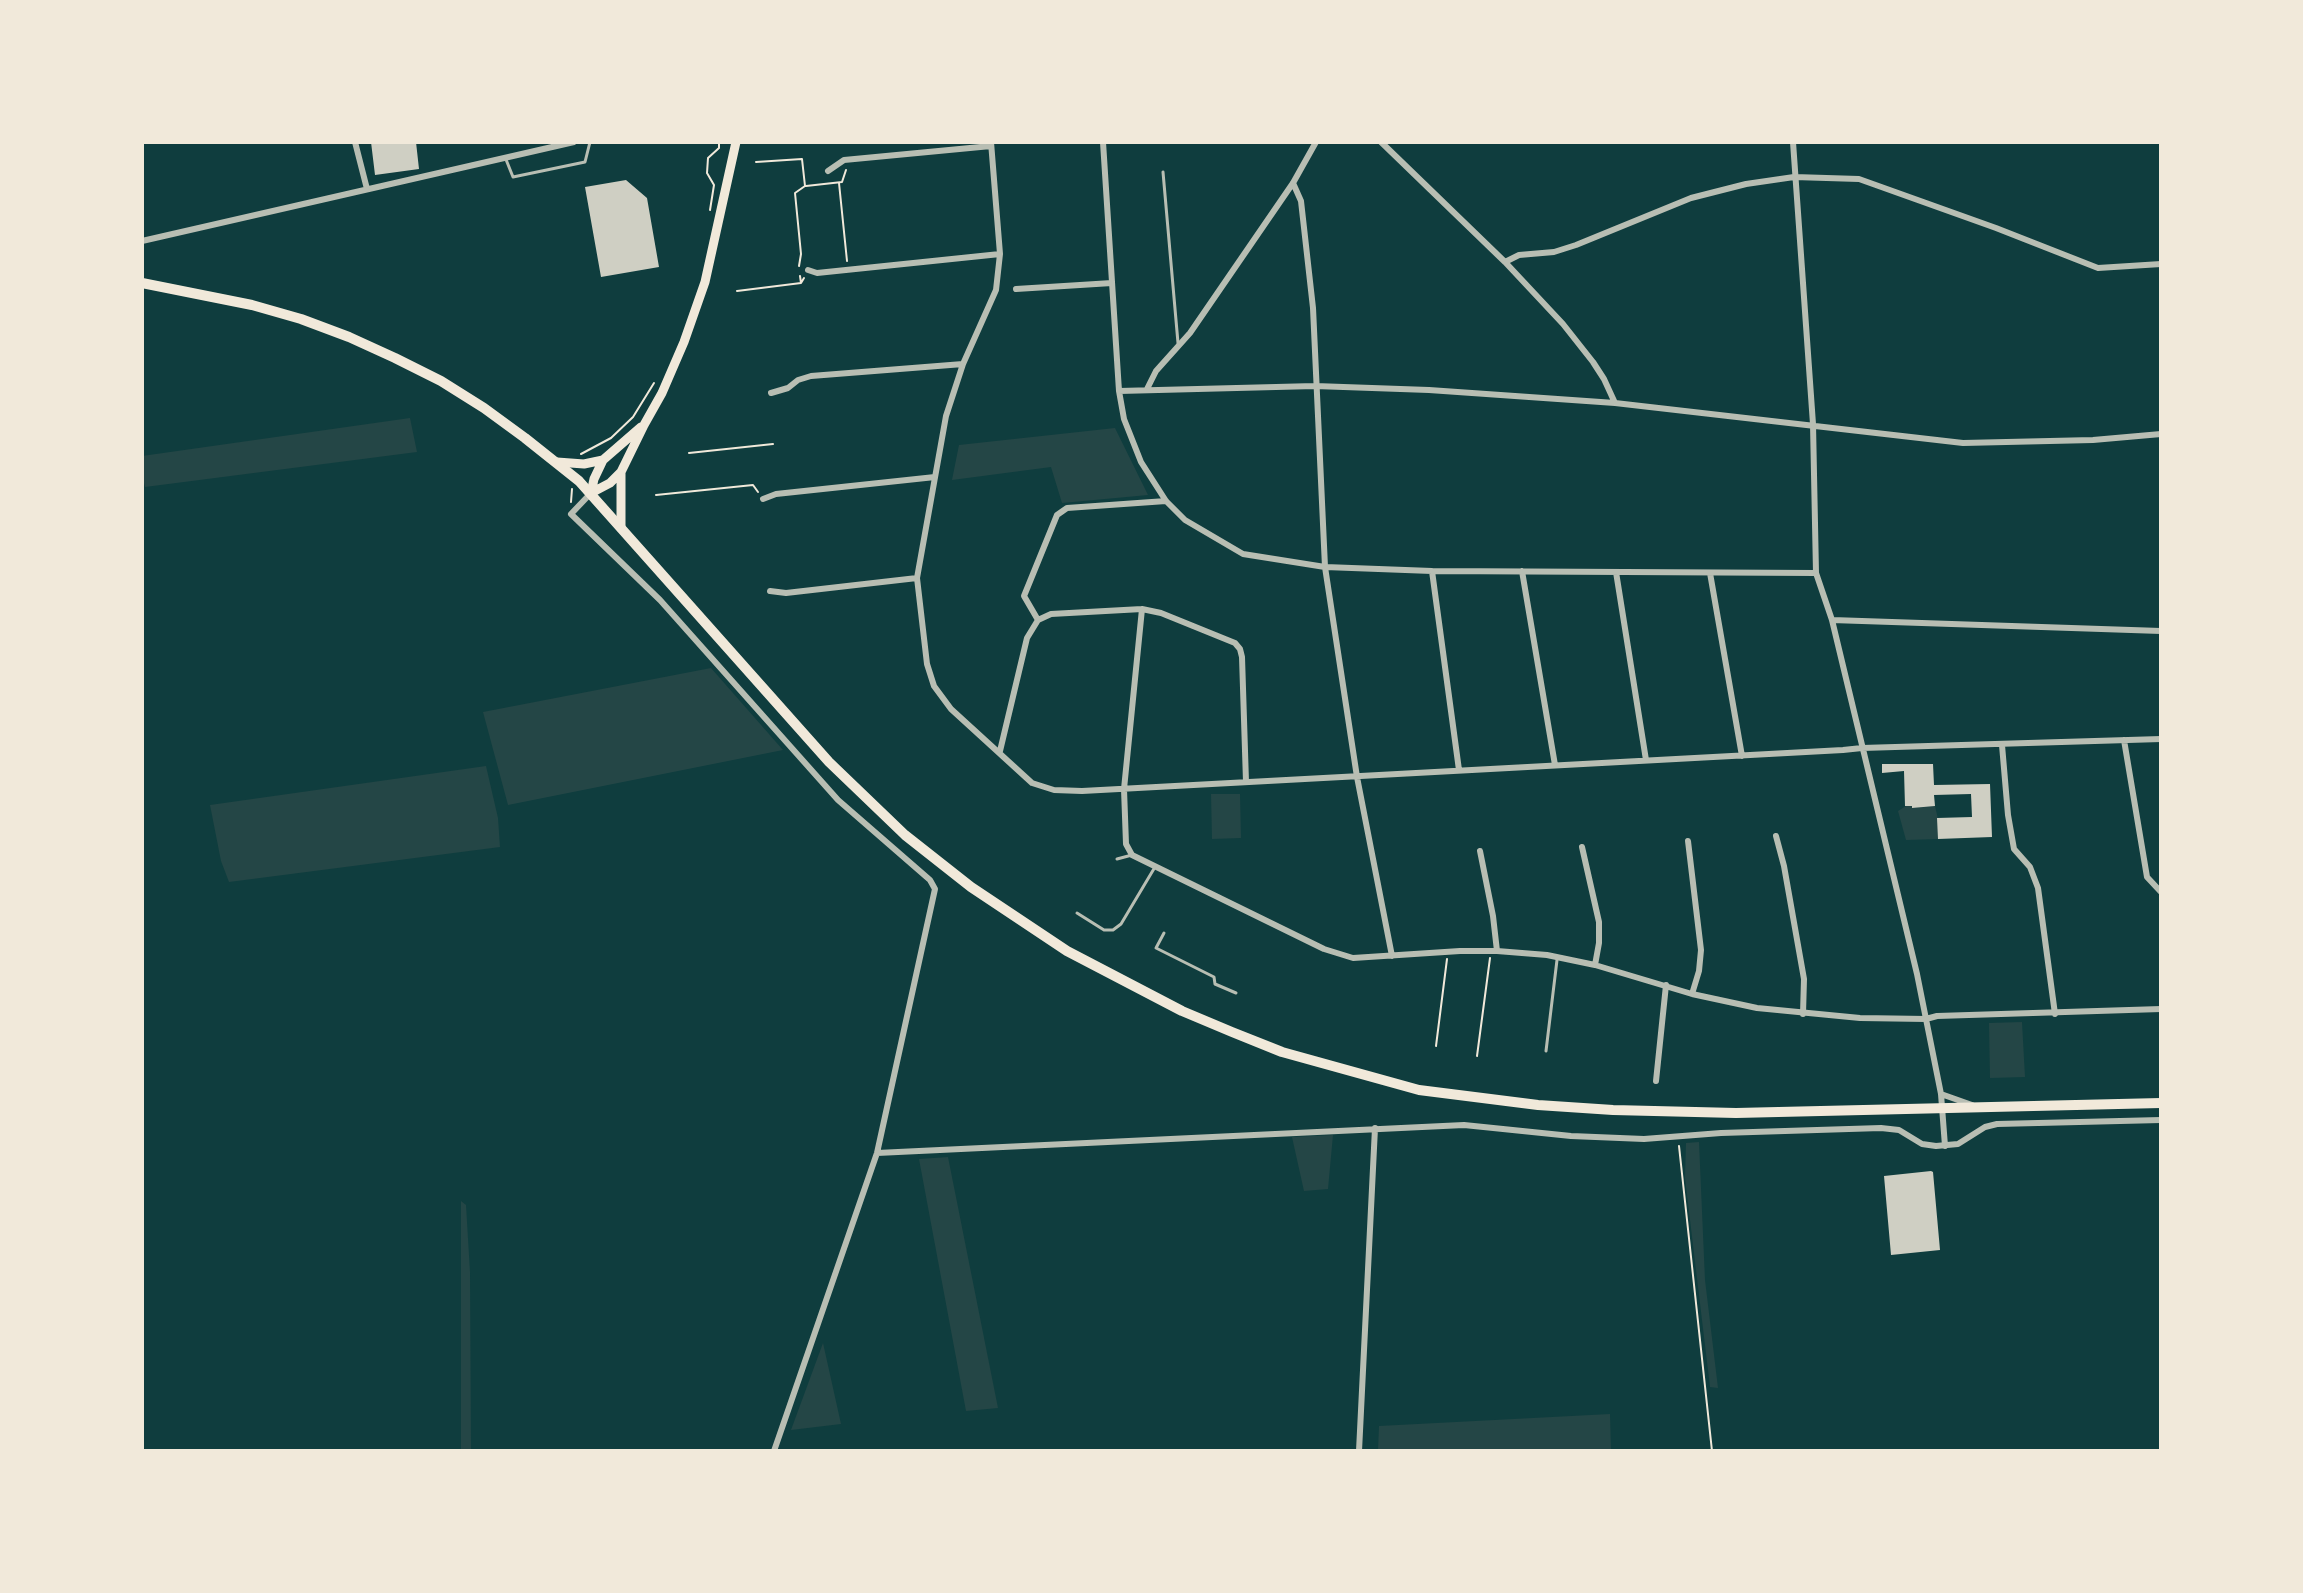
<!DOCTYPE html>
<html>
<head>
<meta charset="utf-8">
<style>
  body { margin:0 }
  #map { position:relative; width:2303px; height:1593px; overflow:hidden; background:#0f3d3e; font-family:"Asap Condensed",sans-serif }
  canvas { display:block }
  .frame { position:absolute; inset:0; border:144px solid #f1e9da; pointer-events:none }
</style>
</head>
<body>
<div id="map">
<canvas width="2303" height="1593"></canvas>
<div class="frame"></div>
</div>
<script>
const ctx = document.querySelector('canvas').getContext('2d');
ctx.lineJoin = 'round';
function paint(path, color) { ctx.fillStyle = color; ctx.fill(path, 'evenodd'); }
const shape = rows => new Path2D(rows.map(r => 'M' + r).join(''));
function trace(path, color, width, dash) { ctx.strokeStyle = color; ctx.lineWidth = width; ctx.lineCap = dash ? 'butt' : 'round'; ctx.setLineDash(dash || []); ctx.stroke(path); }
paint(shape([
  [410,418,417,452,145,487,142,476,142,456],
  [1115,428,1148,495,1062,503,1051,467,952,480,959,445],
  [711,668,783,750,508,805,483,712],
  [486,766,498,818,500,847,229,882,221,861,210,805],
  [1211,794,1240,794,1241,838,1212,839],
  [1906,806,1912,806,1913,808,1935,806,1938,819,1938,839,1906,840,1898,811],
  [2022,1022,2025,1077,1990,1078,1989,1023],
  [1333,1135,1328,1189,1304,1191,1292,1137],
  [1699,1142,1705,1280,1718,1388,1710,1387,1685,1178,1686,1143],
  [948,1157,998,1408,966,1411,919,1159],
  [461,1201,466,1205,470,1272,471,1451,461,1451],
  [823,1343,841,1424,791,1430],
  [1610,1414,1611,1451,1378,1451,1379,1426]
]), '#244646');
paint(shape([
  [371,142,416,142,419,169,375,175],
  [626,180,647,198,659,267,601,277,585,187],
  [1882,764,1933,764,1934,785,1990,784,1992,837,1938,839,1937,818,1972,817,1971,794,1934,795,1935,806,1912,808,1912,806,1905,806,1904,771,1882,773],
  [1931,1171,1933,1172,1940,1250,1891,1255,1884,1176]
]), '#cfcfc3');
trace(shape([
  [756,162,802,159,805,186,795,193,801,254,799,266],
  [839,183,847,261],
  [806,186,842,182,846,170],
  [710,210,714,185,707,173,708,158,719,148,719,142],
  [800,276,801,283],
  [737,291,801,283,804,278],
  [689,453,773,444],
  [581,454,611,438,633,417,654,383],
  [656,495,753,485,758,492],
  [571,502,572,489],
  [1436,1046,1447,959],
  [1477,1056,1490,958],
  [1679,1146,1712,1451]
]), '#f1e9da', 2);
trace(shape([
  [505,157,513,177,585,162,590,142],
  [1163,172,1178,343],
  [1117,859,1132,855],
  [1077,913,1104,930,1113,930,1121,924,1155,867],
  [1164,933,1156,948,1214,977,1215,984,1236,993],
  [1546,1051,1557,960]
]), '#b8beb3', 3);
trace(shape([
  [355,142,367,189],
  [991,142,1000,254,996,290,963,364,946,416,917,578,927,664,934,686,951,709,1032,783,1054,790,1082,791,1843,750,1862,748,2161,739],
  [1103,142,1119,391,1124,419,1141,462,1166,501,1185,520,1243,554,1325,567,1432,571,1816,573],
  [1381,142,1505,262,1563,324,1593,362,1604,379,1615,403],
  [1793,142,1813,424,1816,573,1832,620,1917,974,1941,1094,1945,1146],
  [828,171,844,160,991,146],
  [1293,183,1301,201,1313,308,1325,567,1357,777,1392,956],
  [142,241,574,142],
  [1505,262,1519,255,1554,252,1576,245,1691,198,1746,184,1794,177,1859,179,1996,228,2098,268,2161,264],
  [808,270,817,273,1000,254],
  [1016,289,1112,283],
  [1147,389,1156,371,1190,333,1293,183,1316,142],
  [1119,391,1315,386,1429,390,1615,403,1963,443,2093,440,2161,434],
  [771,393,788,388,798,380,811,376,963,364],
  [591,493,571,514,660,600,838,800,930,880,935,889,877,1153,774,1451],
  [763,499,776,494,935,477],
  [1432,571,1459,770],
  [1522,571,1555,765],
  [1616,572,1646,760],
  [1710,573,1742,756],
  [770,591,786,593,917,578],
  [1142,609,1124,789,1126,844,1132,855,1324,949,1353,958,1460,951,1497,951,1547,955,1595,965,1692,994,1757,1008,1860,1018,1926,1019,1937,1016,2161,1009],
  [1038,620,1024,596,1057,515,1067,508,1166,501],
  [1832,620,2161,631],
  [2124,740,2147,877,2161,892],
  [2002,745,2008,815,2014,849,2030,867,2038,888,2055,1014],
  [1000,751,1027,638,1038,620,1051,614,1142,609,1161,613,1235,643,1240,649,1242,657,1246,782],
  [1776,836,1784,866,1804,979,1803,1014],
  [1688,841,1701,950,1699,971,1692,994],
  [1582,847,1599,922,1599,943,1595,965],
  [1480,851,1493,916,1497,951],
  [1656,1081,1666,985],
  [1941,1094,1972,1105],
  [877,1153,1464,1125,1571,1136,1644,1139,1721,1133,1881,1128,1899,1130,1922,1144,1936,1146,1958,1144,1985,1127,1997,1124,2161,1120],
  [1359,1451,1375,1128]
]), '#b8beb3', 6);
trace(shape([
  [557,462,584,464,603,460],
  [621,472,621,528],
  [591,493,610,483,621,472,644,425,662,393,684,342,705,282,736,142],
  [591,493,594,479,603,460,641,427]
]), '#f1e9da', 9);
trace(shape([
  [142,283,252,305,301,319,349,337,395,358,441,381,484,408,525,438,579,481,829,762,905,835,971,887,1067,951,1182,1011,1232,1032,1282,1052,1419,1090,1538,1105,1613,1110,1736,1113,2161,1103]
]), '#f1e9da', 10);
</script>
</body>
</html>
